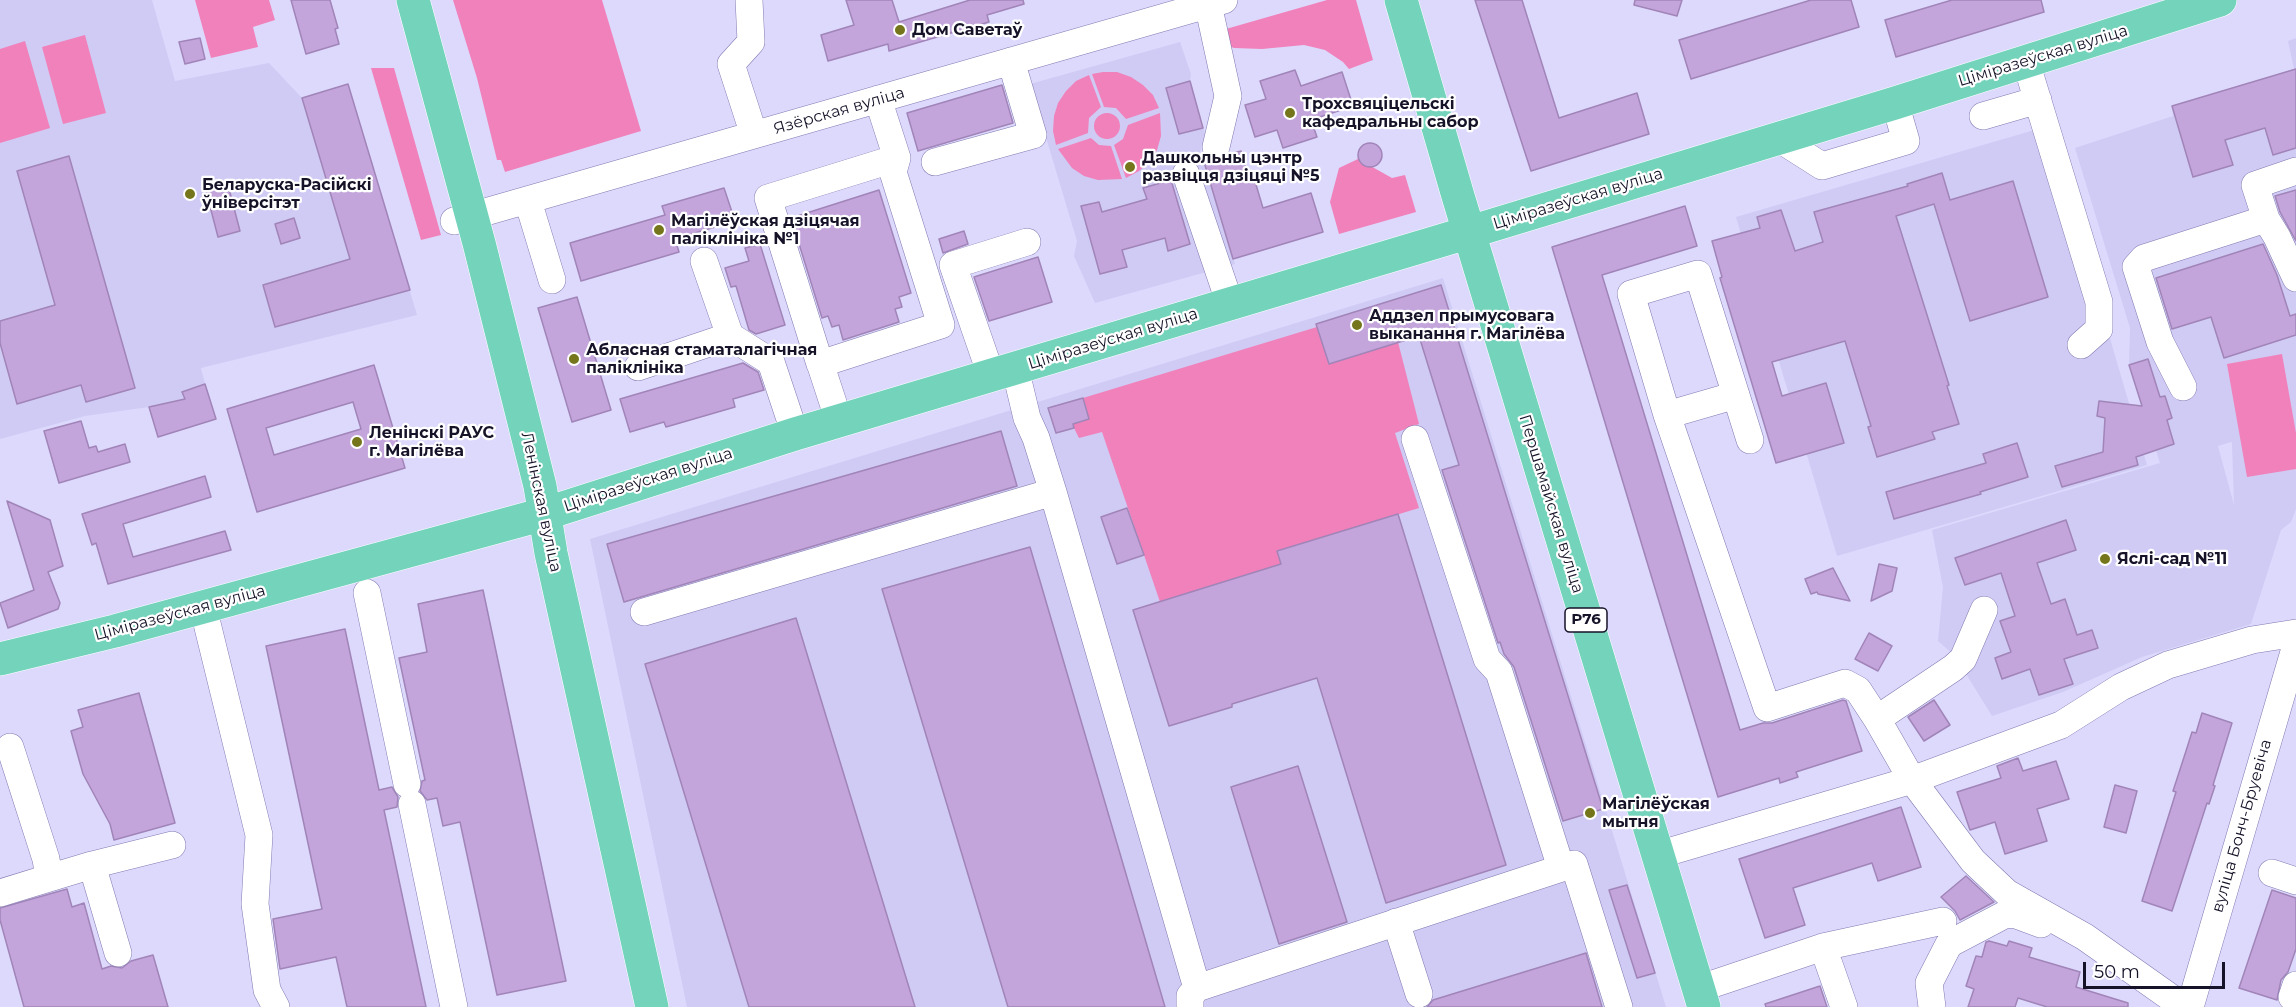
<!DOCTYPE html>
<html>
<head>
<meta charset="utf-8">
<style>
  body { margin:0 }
  #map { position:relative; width:2296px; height:1007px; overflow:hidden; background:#dcd9fd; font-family:Montserrat,sans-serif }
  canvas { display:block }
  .scale { position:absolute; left:2083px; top:962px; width:142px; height:27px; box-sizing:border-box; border:3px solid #161228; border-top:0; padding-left:8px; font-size:18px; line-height:21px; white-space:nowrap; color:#161228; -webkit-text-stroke:4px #fff; paint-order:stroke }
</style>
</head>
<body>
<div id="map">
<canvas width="2296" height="1007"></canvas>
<div class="scale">50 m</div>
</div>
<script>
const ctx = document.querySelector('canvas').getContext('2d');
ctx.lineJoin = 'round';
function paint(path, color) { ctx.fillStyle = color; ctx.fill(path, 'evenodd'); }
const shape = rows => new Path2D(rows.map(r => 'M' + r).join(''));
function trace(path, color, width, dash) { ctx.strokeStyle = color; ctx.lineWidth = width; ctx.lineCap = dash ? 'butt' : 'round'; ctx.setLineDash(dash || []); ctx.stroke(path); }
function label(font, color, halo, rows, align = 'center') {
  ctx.font = font + ' Montserrat,sans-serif'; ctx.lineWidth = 4.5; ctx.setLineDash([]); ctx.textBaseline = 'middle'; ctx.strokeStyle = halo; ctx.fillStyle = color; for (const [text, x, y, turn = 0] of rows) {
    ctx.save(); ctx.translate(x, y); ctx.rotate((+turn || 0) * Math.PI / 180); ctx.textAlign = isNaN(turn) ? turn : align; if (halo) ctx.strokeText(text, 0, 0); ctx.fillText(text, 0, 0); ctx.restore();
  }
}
paint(shape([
  [0,0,152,0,175,81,269,63,302,98,348,84,417,315,201,368,205,384,183,392,185,399,149,407,85,416,0,439],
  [2296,38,2296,509,2291,522,2281,530,2251,624,2142,657,2063,692,1992,716,1955,656,1938,641,1943,587,1932,530,2160,463,2129,365,2130,328,2075,148,2173,116,2172,106,2294,69,2288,41],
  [2231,442,2232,443,2234,505,2218,446],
  [1180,42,1191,74,1190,81,1206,137,1200,152,1235,264,1095,303,1074,256,1077,241,1030,84],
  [2048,126,2147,465,1837,556,1736,217],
  [1443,278,1666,1007,687,1007,590,539]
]), '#cfcbf4');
paint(shape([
  [195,0,269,0,275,20,253,27,258,47,211,58],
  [453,0,602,0,641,131,505,172,501,160,497,160,477,78],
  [1327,0,1356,0,1373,60,1349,69,1343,62,1325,50,1304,45,1262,49,1234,48,1226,45,1219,31],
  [85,35,106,113,63,124,42,47],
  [25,41,50,128,0,143,0,49],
  [371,68,394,68,441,235,421,240],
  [1103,72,1117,72,1131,77,1143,85,1153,95,1159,108,1126,119,1116,108,1104,107,1092,74],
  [1089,75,1101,107,1089,118,1088,133,1056,145,1053,131,1054,116,1058,103,1066,91,1076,81],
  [1160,113,1161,136,1157,150,1149,162,1139,171,1126,178,1114,145,1123,139,1128,125],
  '1094 126a13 13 0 1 1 26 0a13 13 0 1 1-26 0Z',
  [1091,138,1099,145,1111,146,1122,179,1098,180,1084,176,1072,168,1058,149],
  [1358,159,1392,178,1405,175,1416,212,1339,234,1330,202,1339,168],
  [1317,327,1329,364,1398,342,1419,424,1395,433,1419,508,1278,551,1281,564,1160,602,1102,432,1079,438,1074,428,1073,424,1089,419,1083,398],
  [2282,354,2296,433,2296,469,2247,477,2227,364]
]), '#f181ba');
const building = shape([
  [291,0,330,0,338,28,335,29,339,44,306,54,291,0],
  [846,0,892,0,899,22,970,0,1023,0,1024,4,987,15,989,22,889,51,888,44,828,61,821,35,854,25,846,0],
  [1475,0,1522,0,1559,118,1637,93,1649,134,1531,171,1475,0],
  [1635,0,1682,0,1677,16,1634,5,1635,0],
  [1811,0,1851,0,1859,27,1691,79,1679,40,1811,0],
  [1952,0,2041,0,2044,12,1896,57,1885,20,1952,0],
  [200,38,205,59,185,64,179,42,200,38],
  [2296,69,2296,148,2273,155,2265,128,2225,140,2233,165,2193,177,2172,106,2296,69],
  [1295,70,1301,86,1342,72,1353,106,1311,120,1317,137,1283,148,1277,130,1255,137,1245,105,1266,99,1260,81,1295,70],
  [1190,81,1203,128,1179,134,1166,88,1190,81],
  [348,84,410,290,275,327,263,285,350,259,302,98,348,84],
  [1002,85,1013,123,918,151,907,113,1002,85],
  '1358 155a12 12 0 1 1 24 0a12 12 0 1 1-24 0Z',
  [1241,151,1249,180,1254,178,1263,208,1311,193,1323,232,1233,259,1204,162,1220,162,1230,154,1241,151],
  [69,156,135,388,86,402,81,385,17,404,0,343,0,321,55,305,17,171,69,156],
  [1942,173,1950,200,2013,181,2048,297,1970,321,1934,204,1896,216,1949,385,1947,386,1959,424,1932,432,1935,439,1877,457,1868,427,1871,426,1845,341,1772,362,1782,396,1826,383,1844,443,1776,463,1720,278,1722,277,1712,241,1760,228,1757,217,1781,210,1795,251,1823,242,1814,212,1908,186,1907,184,1942,173],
  [1171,180,1190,244,1168,251,1165,238,1122,250,1127,267,1100,274,1081,206,1099,202,1102,212,1147,199,1143,188,1171,180],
  [227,181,240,231,218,237,205,187,227,181],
  [724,188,735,221,675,239,679,252,581,281,570,243,665,215,662,206,724,188],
  [879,190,911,293,899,297,902,307,895,309,899,322,843,340,839,325,832,327,828,316,822,318,791,218,879,190],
  [2296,190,2296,241,2280,212,2275,196,2296,190],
  [1685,206,1697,246,1602,275,1740,730,1763,723,1772,723,1843,700,1846,701,1862,751,1796,772,1798,777,1780,783,1779,778,1718,797,1552,247,1685,206],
  [294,218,300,238,281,244,275,224,294,218],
  [964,231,968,244,943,253,939,239,964,231],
  [760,244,785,325,756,334,749,330,736,286,731,287,725,268,749,261,745,248,760,244],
  [2263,244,2277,275,2290,316,2296,314,2296,335,2224,358,2211,317,2172,329,2156,278,2263,244],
  [1038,257,1052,302,989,321,974,277,1038,257],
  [1441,285,1603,809,1563,821,1514,667,1504,654,1500,642,1498,643,1442,470,1459,465,1419,336,1329,364,1316,324,1441,285],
  [577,297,611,410,572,422,538,308,577,297],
  [2148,359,2160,397,2165,396,2172,418,2167,420,2174,444,2136,457,2138,465,2062,487,2055,466,2103,452,2105,418,2097,416,2099,401,2142,406,2129,365,2148,359],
  [743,363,758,372,764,390,733,399,735,407,666,427,664,422,630,432,620,399,743,363],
  [374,365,405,468,257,512,227,409,374,365],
  [353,402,361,429,274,455,266,428,353,402],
  [205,384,216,419,158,437,149,407,185,399,182,392,205,384],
  [1083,398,1089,419,1073,424,1074,428,1056,433,1048,408,1083,398],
  [81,421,89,448,96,446,98,452,125,444,130,462,59,483,44,431,81,421],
  [1001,431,1017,486,624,602,607,544,1001,431],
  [2017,443,2028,477,1980,492,1981,494,1894,519,1886,492,1986,463,1983,454,2017,443],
  [205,476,211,497,123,524,133,557,225,531,231,550,108,584,96,543,92,545,82,514,205,476],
  [7,501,50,520,63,566,48,572,60,603,58,609,8,628,0,603,34,590,7,501],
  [1127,508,1144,555,1117,564,1101,517,1127,508],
  [1398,514,1506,865,1386,903,1317,678,1232,704,1232,707,1169,726,1133,610,1281,564,1277,551,1398,514],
  [2066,520,2076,550,2037,563,2051,604,2065,599,2077,635,2092,630,2098,648,2064,659,2073,684,2039,695,2030,669,2002,679,1995,658,2011,652,2000,621,2015,616,2001,573,1965,585,1955,558,2066,520],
  [1030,547,1165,1007,1008,1007,882,589,1030,547],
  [1879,564,1897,568,1892,591,1871,601,1879,564],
  [1833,568,1850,601,1818,594,1817,592,1811,594,1805,579,1833,568],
  [483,590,566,981,497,995,460,822,443,826,437,798,427,800,420,791,422,781,425,780,399,658,427,652,418,604,483,590],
  [796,618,915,1007,749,1007,645,664,796,618],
  [345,629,379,790,392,787,398,797,397,807,384,810,426,1007,347,1007,336,957,280,969,273,919,322,909,266,646,345,629],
  [1869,633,1892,646,1878,671,1855,659,1869,633],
  [139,693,175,823,114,840,110,824,83,774,71,731,83,727,78,710,139,693],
  [1934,700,1950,725,1924,741,1908,717,1934,700],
  [2202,713,2232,723,2213,785,2215,786,2209,804,2207,803,2172,911,2142,901,2176,792,2173,791,2186,751,2192,732,2196,733,2202,713],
  [2018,758,2023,771,2056,761,2069,799,2037,809,2047,841,2005,854,1995,822,1970,830,1957,792,2001,778,1997,766,2018,758],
  [1298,766,1347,922,1279,944,1231,787,1298,766],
  [2115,785,2137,791,2126,833,2104,827,2115,785],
  [1901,807,1921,867,1878,881,1872,863,1793,888,1805,925,1765,938,1739,859,1901,807],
  [1966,876,1994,902,1960,920,1955,911,1941,897,1966,876],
  [1627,885,1655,973,1637,978,1609,890,1627,885],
  [67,889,72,907,84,903,102,969,111,966,122,968,131,961,153,955,168,1007,24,1007,0,920,0,908,67,889],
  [2272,890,2296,898,2296,949,2288,972,2281,980,2277,1000,2239,988,2272,890],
  [1989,941,2007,946,2009,941,2032,948,2029,957,2080,972,2076,987,2128,1003,2128,1007,2047,1007,2018,998,2015,1007,1968,1007,1974,989,1966,986,1976,956,1982,957,1986,942,1989,941],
  [1586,953,1602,1007,1427,1007,1433,1000,1586,953],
  [1820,986,1827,1007,1766,1007,1765,1004,1820,986]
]);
paint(building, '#c3a5dc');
trace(building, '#a184b8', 1.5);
const minor = shape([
  [749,0,751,42,731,64,754,135],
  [1208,4,1228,96,1216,147],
  [2026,62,2099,302,2099,329,2081,345],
  [878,99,897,158,893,172,941,325,820,364,768,198,897,158],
  [1983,116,2038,100],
  [1778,138,1822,166,1906,141,1895,103],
  [935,162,1033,135,1011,61],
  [1186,174,1230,304],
  [528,201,552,280],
  [2266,219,2255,185,2296,171],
  [454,221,1224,0],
  [704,261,730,336,771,362,795,434],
  [820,363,839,421],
  [638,367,730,336],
  [1015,368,1027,418,1036,438,1053,492,1197,988,1190,996,1190,1007],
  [991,375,953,265,1027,242],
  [2183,387,2160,342,2136,267,2144,258,2266,219,2277,237,2296,278],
  [1667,415,1736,395],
  [1415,439,1487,659,1499,672,1561,868],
  [1750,440,1698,274,1631,294,1667,415,1767,708,1845,683,1858,690,1877,719,1912,780,1973,861,2007,893,2085,937,2184,1007],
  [367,593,407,784],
  [203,607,259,835,255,904,267,990,276,1007],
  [644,612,1053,492],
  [1877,719,1953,668,1963,659,1984,610],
  [412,804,454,1007],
  [1658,855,1912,780,2061,725,2121,687,2168,665,2252,640,2296,633],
  [92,865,172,845],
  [2272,873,2296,881],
  [49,878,92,865,118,953],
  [0,893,49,878,46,859,10,747],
  [1396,922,1419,994],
  [1823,947,1943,921],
  [2296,985,2292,997,2296,999],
  [1197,988,1574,864,1619,1007],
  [1698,989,1823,947,1844,1007],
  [1932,1007,1929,983,1949,944,2004,915,2014,914,2041,924],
  [2190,1007,2296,645]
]);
const major = shape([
  [413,0,479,243,540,486,551,553,652,1007],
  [1401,0,1458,196,1704,1007],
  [0,659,115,631,544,514,795,434,1470,232,1895,103,2220,0]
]);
trace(minor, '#817ab1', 28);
trace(major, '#fff', 34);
trace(minor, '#fff', 27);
trace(major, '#74d3bb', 33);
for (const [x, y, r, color] of [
  [900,30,6,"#75751b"],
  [1290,113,6,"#75751b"],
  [1130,167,6,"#75751b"],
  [190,194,6,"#75751b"],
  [659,230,6,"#75751b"],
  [1357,325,6,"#75751b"],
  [574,359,6,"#75751b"],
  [357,442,6,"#75751b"],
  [2105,559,6,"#75751b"],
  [1590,813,6,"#75751b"]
]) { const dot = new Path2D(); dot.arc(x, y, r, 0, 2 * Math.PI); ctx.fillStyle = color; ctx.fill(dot); trace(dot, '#fff', 2); }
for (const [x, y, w] of [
  [1586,620,42]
]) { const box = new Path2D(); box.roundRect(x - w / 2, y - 12, w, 24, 4.5); ctx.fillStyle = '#fff'; ctx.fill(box); trace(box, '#161228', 1.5); }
label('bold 15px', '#161228', null, [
  ["Р76",1586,620]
]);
label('bold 16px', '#161228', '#fff', [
  ["Дом Саветаў",912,30],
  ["Трохсвяціцельскі",1302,104],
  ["кафедральны сабор",1302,122],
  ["Дашкольны цэнтр",1142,158],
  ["развіцця дзіцяці №5",1142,176],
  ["Беларуска-Расійскі",202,185],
  ["ўніверсітэт",202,203],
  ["Магілёўская дзіцячая",671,221],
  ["паліклініка №1",671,239],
  ["Аддзел прымусовага",1369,316],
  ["выканання г. Магілёва",1369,334],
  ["Абласная стаматалагічная",586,350],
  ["паліклініка",586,368],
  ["Ленінскі РАУС",369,433],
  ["г. Магілёва",369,451],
  ["Яслі-сад №11",2117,559],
  ["Магілёўская",1602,804],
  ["мытня",1602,822]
], 'left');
label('16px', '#161228', '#fff', [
  ["Ціміразеўская вуліца",2043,56,-17],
  ["Язёрская вуліца",839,111,-16],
  ["Ціміразеўская вуліца",1578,199,-17],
  ["Ціміразеўская вуліца",1113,339,-17],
  ["Ціміразеўская вуліца",648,480,-18],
  ["Ленінская вуліца",541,502,78],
  ["Першамайская вуліца",1551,504,73],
  ["Ціміразеўская вуліца",180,613,-15],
  ["вуліца Бонч-Бруевіча",2242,826,-74]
]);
</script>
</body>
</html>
